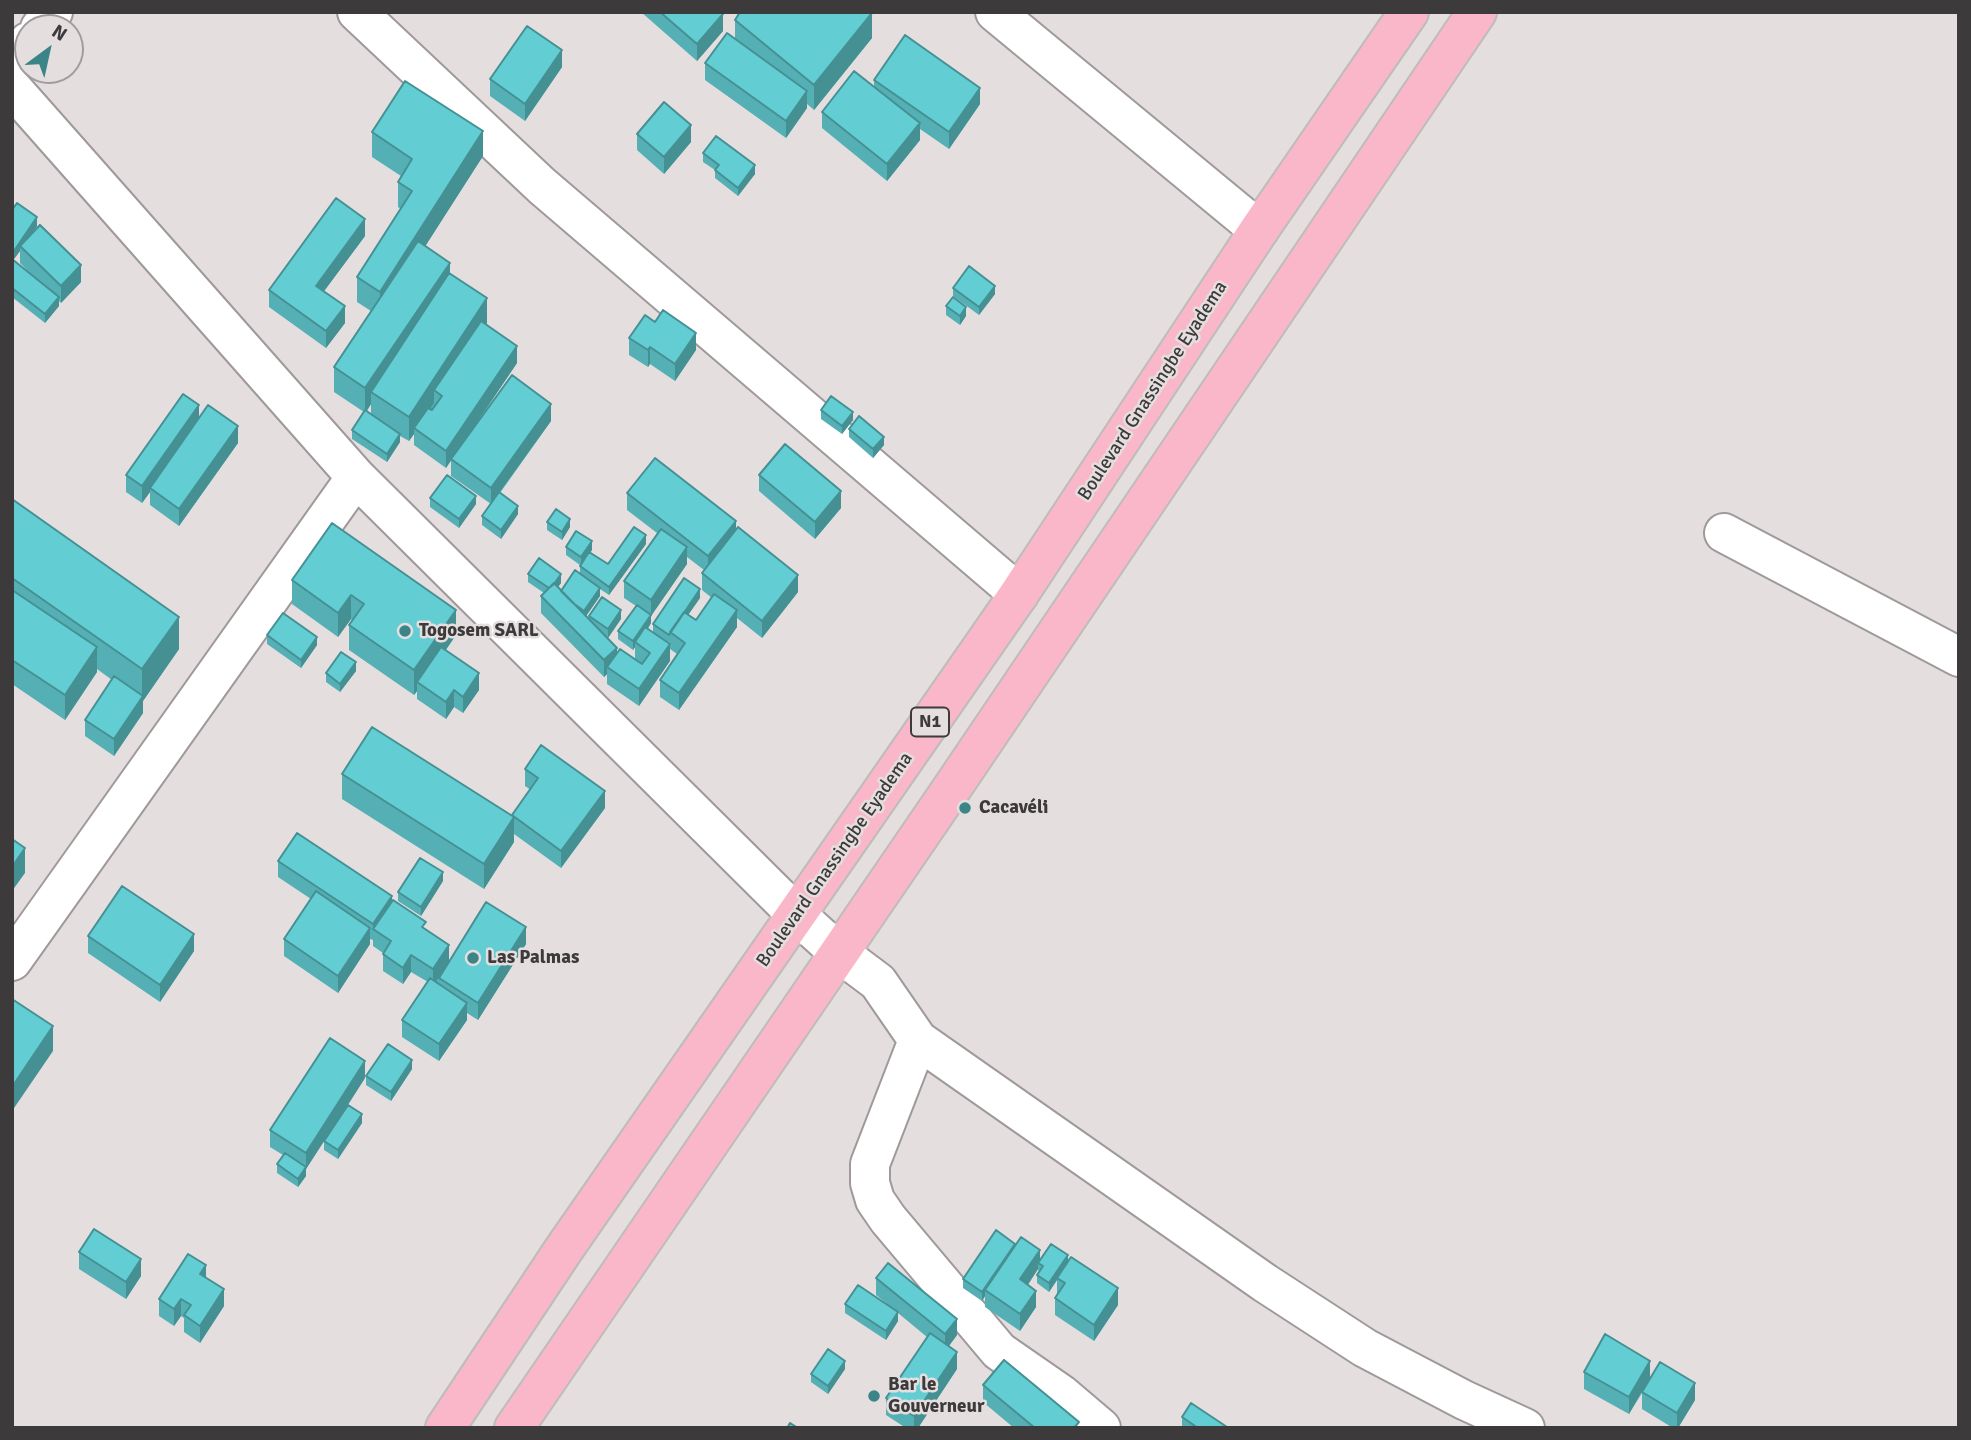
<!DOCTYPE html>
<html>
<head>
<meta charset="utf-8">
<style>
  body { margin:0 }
  #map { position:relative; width:1971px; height:1440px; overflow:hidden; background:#e4dedf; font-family:Signika,sans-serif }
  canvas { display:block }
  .frame { position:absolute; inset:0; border:14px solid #3c3a3b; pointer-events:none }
  .north { position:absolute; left:14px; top:14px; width:70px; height:70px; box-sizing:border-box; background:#e4dedf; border:2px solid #a19c9d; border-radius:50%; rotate:33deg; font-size:19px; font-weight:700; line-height:28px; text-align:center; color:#3c3a3b }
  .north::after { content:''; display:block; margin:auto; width:24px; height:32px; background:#3b8487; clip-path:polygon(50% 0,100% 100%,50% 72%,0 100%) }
</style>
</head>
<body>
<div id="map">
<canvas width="1971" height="1440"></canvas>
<div class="frame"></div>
<div class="north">N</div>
</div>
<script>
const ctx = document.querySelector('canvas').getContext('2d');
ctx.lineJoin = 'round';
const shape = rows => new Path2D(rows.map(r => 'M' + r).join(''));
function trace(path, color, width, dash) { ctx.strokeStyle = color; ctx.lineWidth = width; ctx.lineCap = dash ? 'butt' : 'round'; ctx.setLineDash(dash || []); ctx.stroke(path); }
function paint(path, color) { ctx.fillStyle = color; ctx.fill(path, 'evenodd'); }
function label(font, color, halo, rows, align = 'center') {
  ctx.font = font + ' Signika,sans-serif'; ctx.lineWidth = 5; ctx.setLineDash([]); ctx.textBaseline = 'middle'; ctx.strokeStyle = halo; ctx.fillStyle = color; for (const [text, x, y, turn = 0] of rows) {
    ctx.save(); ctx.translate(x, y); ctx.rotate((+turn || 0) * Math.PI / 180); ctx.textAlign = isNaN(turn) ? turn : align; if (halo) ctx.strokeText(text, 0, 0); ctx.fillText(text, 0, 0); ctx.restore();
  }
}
const minor = shape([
  [357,12,542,186,1019,594],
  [995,12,1259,230],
  [40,28,53,12],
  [12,62,28,42],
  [12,88,356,477,797,915,838,952,878,982,918,1040,1265,1283,1365,1348,1464,1400,1525,1428],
  [1724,533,1959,657],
  [12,961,356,477],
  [918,1040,870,1164,870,1183,875,1200,888,1219,999,1351,1061,1394,1101,1428]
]);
const highway = shape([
  [445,1428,564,1249,1019,594,1259,230,1409,12],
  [514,1428,948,794,1477,12]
]);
trace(minor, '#9f999b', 42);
trace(highway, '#bdbcbc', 42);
trace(minor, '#fff', 38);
trace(highway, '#f9b7c9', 38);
paint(shape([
  [641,12,721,12,723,31,697,61],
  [735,20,872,38,814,110,807,104,807,108,786,138,705,80,705,63,735,38],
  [562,67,525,121,490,96,490,79],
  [874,80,980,104,949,149,920,129,920,140,887,181,822,128,822,112,874,87],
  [372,132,483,156,425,246,450,273,487,323,486,324,517,363,466,439,551,421,500,493,518,514,501,539,482,525,482,516,491,504,451,476,451,460,446,468,414,445,414,434,409,441,400,436,400,442,387,462,352,439,352,430,364,412,334,392,334,367,371,311,357,302,357,277,401,209,398,207,398,182,401,176,372,157],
  [371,404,371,414,367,411],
  [637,134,691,142,664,174,637,150],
  [703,153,755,174,738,196,715,178,715,170,703,162],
  [12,210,37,226,31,235,81,282,61,303,59,301,59,306,45,323,12,297,12,259,35,278,20,263,20,251,14,259,12,258],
  [365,236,324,291,345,323,326,348,269,307,269,290],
  [953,288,995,294,979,315,953,296],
  [946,306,966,316,960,325,946,315],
  [629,338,696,350,675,381,650,364,648,367,629,355],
  [821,410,853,420,842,434,821,419],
  [199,418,238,443,179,526,150,505,150,492,142,503,126,492,126,475],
  [849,429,884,445,873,458,849,437],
  [759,475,841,508,815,539,759,491],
  [627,493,736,529,798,592,762,638,737,618,737,627,679,710,660,697,660,680,677,654,670,649,670,642,669,643,670,661,639,706,607,684,607,674,604,677,541,613,541,596,544,593,528,582,528,574,561,583,558,587,561,591,580,573,580,565,566,555,566,547,592,550,590,552,608,564,646,544,609,595,600,589,600,596,586,616,589,619,589,616,621,619,608,638,604,635,617,653,642,664,635,659,635,647,633,650,618,639,618,631,636,606,624,598,624,581,657,533,627,510],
  [687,557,704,570,702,573,702,590,712,598,696,620,688,615,700,598,653,624,653,632,648,629,651,623,651,616,687,564],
  [430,498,476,504,459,528,430,507],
  [12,499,179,649,143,701,143,713,114,756,85,736,85,720,112,680,97,669,97,672,65,720,12,684],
  [547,522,570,527,562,540,547,530],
  [332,523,456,635,446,650,479,690,463,713,454,707,446,719,417,699,417,691,414,695,349,650,349,625,353,621,351,619,338,637,292,604,292,580],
  [267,635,317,645,301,668,267,644],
  [356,671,340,692,326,682,326,673],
  [525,769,605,808,561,868,514,834,514,842,484,889,342,799,342,774,512,816,531,790,525,786],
  [278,861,392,902,426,930,449,962,526,944,478,1020,467,1013,467,1020,439,1061,402,1037,402,1020,428,982,411,972,403,984,383,971,383,953,373,946,373,940,370,939,370,944,338,993,284,956,284,939,311,899,278,877],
  [443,881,421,916,398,901,398,892],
  [88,936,194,951,160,1002,88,953],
  [412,1069,391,1101,366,1085,366,1076],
  [365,1078,348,1105,362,1123,338,1159,324,1150,324,1141,306,1169,306,1176,298,1187,277,1173,277,1164,283,1155,270,1147,270,1130],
  [1015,1246,1040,1260,1068,1262,1118,1305,1094,1341,1055,1315,1055,1298,1057,1295,1057,1280,1049,1292,1037,1283,1037,1275,1039,1272,1038,1269,1028,1285,1036,1307,1020,1331,985,1307,985,1296,982,1301,963,1288,963,1279],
  [79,1252,141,1276,126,1299,79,1269],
  [206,1277,224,1306,200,1343,184,1332,184,1318,181,1316,174,1326,159,1316,159,1299],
  [876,1278,957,1335,949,1346,957,1369,918,1428,906,1428,886,1415,886,1398,927,1337,898,1313,898,1321,886,1340,845,1313,845,1304,891,1307,876,1295],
  [845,1369,828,1394,811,1382,811,1374],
  [1584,1372,1650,1377,1695,1400,1678,1428,1673,1428,1642,1409,1642,1393,1629,1414,1584,1389],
  [983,1385,1079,1428,1014,1428,983,1402],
  [1182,1417,1227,1428,1185,1428,1182,1426]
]), '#54b0b5');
paint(shape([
  [872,13,872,38,814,110,814,85],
  [723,14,723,31,697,61,697,44],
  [562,50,562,67,525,121,525,104],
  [980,88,980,104,949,149,949,132],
  [807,91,807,108,786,138,786,121],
  [920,123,920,140,887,181,887,164],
  [691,125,691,142,664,174,664,157],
  [483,131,483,156,380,317,380,292],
  [755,165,755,174,738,196,738,188],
  [37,217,37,226,22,248,20,246,20,251,14,259,14,251],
  [365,219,365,236,316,302,316,286],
  [450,263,450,288,371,392,371,404,365,413,365,388],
  [81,265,81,282,61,303,61,286],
  [995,286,995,294,979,315,979,307],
  [59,297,59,306,45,323,45,314],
  [487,298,487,323,440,394,434,390,434,403,416,430,414,428,414,434,409,441,409,417],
  [345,306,345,323,326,348,326,331],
  [966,307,966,316,960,325,960,316],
  [696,333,696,350,675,381,675,364],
  [517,346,517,363,446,468,446,451],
  [650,347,650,364,648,367,648,350],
  [551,404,551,421,491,504,491,488],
  [199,405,199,422,150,488,150,492,142,503,142,486],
  [853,412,853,420,842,434,842,426],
  [238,426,238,443,179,526,179,509],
  [400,434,400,442,387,462,387,454],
  [884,437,884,445,873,458,873,449],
  [841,491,841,508,815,539,815,522],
  [476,496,476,504,459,528,459,519],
  [518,506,518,514,501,539,501,530],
  [570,519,570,527,562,540,562,532],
  [736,521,736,538,708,573,708,556],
  [646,535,646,544,609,595,609,587],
  [592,541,592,550,581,566,581,557],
  [687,547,687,564,651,616,651,623,637,644,635,642,635,647,633,650,633,641,651,616,651,600],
  [561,574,561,583,550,598,550,589],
  [798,575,798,592,762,638,762,621],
  [600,588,600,596,584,619,584,611],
  [700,589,700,598,674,635,670,633],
  [351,595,351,619,338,637,338,613],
  [456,610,456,635,421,685,417,682,417,691,414,695,414,670],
  [621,610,621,619,608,638,608,629],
  [737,610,737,627,679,710,679,693],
  [179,617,179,649,143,701,143,713,114,756,114,739,142,696,142,669],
  [317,637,317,645,301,668,301,660],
  [670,644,670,661,639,706,639,689],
  [97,647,97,672,65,720,65,695],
  [617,648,617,665,607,667,607,674,604,677,604,660],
  [356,662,356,671,340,692,340,684],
  [479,673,479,690,463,713,463,697],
  [454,690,454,707,446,719,446,702],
  [605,791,605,808,561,868,561,851],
  [514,817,514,842,484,889,484,864],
  [25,848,25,873,12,891,12,867],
  [443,872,443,881,421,916,421,907],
  [392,896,392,913,373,929,373,941,373,924],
  [526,927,526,944,478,1020,478,1003],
  [370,928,370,944,338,993,338,976],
  [194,934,194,951,160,1002,160,985],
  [449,945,449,962,433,986,433,969],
  [411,955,411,972,403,984,403,968],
  [467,1003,467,1020,439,1061,439,1044],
  [53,1026,53,1051,12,1111,12,1087],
  [412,1060,412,1069,391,1101,391,1092],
  [365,1061,365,1078,306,1169,306,1176,298,1187,298,1179,306,1168,306,1153],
  [362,1114,362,1123,338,1159,338,1150],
  [1015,1244,1015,1252,985,1290,985,1296,982,1301,982,1292],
  [1040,1250,1040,1264,1038,1263,1038,1269,1020,1296,1020,1279],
  [1068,1255,1068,1264,1057,1278,1057,1280,1049,1292,1049,1283],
  [141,1259,141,1276,126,1299,126,1282],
  [206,1265,206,1282,200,1274],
  [1118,1288,1118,1305,1094,1341,1094,1325],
  [224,1289,224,1306,200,1343,200,1326],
  [1036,1291,1036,1307,1020,1331,1020,1314],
  [181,1299,181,1316,174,1326,174,1309],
  [898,1312,898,1321,886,1340,886,1331],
  [957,1319,957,1335,945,1351,945,1334],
  [957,1352,957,1369,918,1428,914,1428,914,1416],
  [845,1361,845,1369,828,1394,828,1386],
  [1650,1361,1650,1377,1629,1414,1629,1397],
  [1695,1383,1695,1400,1678,1428,1677,1428,1677,1413]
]), '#459093');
const building = shape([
  [660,12,721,12,723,14,697,44,660,12],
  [740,12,871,12,872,13,814,85,735,20,740,12],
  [527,26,562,50,525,104,490,79,527,26],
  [727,33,807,91,786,121,705,63,727,33],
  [905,35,980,88,949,132,874,80,905,35],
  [854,71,920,123,887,164,822,112,854,71],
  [405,81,483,131,380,292,357,277,412,191,398,182,412,159,372,132,405,81],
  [664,102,691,125,664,157,637,134,664,102],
  [716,136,755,165,738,188,715,170,719,165,703,153,716,136],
  [336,198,365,219,316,286,345,306,326,331,269,290,336,198],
  [17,203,37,217,14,251,12,250,12,210,17,203],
  [40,225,81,265,61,286,20,246,40,225],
  [418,241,450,263,365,388,334,367,418,241],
  [12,259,59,297,45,314,12,288,12,259],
  [969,266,995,286,979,307,953,288,969,266],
  [449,273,487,298,409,417,371,392,449,273],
  [953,297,966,307,960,316,946,306,953,297],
  [663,310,696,333,675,364,650,347,648,350,629,338,645,315,655,322,663,310],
  [481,321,517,346,446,451,414,428,428,408,432,410,442,396,434,390,481,321],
  [512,375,551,404,491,488,451,459,512,375],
  [183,394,199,405,142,486,126,475,183,394],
  [831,396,853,412,842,426,821,410,831,396],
  [208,405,238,426,179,509,150,488,208,405],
  [365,410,400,434,387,454,352,430,365,410],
  [859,416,884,437,873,449,849,429,859,416],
  [785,444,841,491,815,522,759,475,785,444],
  [655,458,736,521,708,556,627,493,655,458],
  [447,475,476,496,459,519,430,498,447,475],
  [499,492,518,506,501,530,482,516,499,492],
  [12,499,179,617,142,669,12,578,12,499],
  [556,509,570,519,562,532,547,522,556,509],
  [332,523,456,610,414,670,349,625,364,604,351,595,338,613,292,580,332,523],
  [634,527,646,535,609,587,580,566,589,552,608,564,634,527],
  [738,527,798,575,762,621,702,573,738,527],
  [661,529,687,547,651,600,624,581,661,529],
  [576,531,592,541,581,557,566,547,576,531],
  [539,558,561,574,554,584,549,588,528,574,539,558],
  [575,570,600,588,584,611,573,603,561,591,575,570],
  [684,578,700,589,669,635,653,624,684,578],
  [554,583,617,648,604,660,541,596,554,583],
  [12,590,97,647,65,695,12,660,12,590],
  [714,594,737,610,679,693,660,680,685,643,670,632,684,612,696,620,714,594],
  [602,597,621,610,608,629,589,616,602,597],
  [637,605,651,615,633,641,618,631,637,605],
  [283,613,317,637,301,660,267,635,283,613],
  [645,627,670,644,639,689,607,667,620,649,642,664,650,653,635,642,645,627],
  [441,647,479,673,463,697,454,690,446,702,417,682,441,647],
  [341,652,356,662,340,684,326,673,341,652],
  [114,676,143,696,114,739,85,720,114,676],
  [372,727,514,817,484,864,342,774,372,727],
  [541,745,605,791,561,851,512,815,538,778,525,769,541,745],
  [297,833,392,896,373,924,278,861,297,833],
  [12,839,25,848,12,867,12,839],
  [420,858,443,872,421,907,398,892,420,858],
  [122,886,194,934,160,985,88,936,122,886],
  [316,891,370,928,338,976,284,939,316,891],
  [393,900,426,922,422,927,449,945,433,969,411,955,403,968,383,954,391,941,373,929,393,900],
  [486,902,526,927,478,1003,439,978,486,902],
  [430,978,467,1003,439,1044,402,1020,430,978],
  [12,999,53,1026,12,1087,12,999],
  [330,1038,365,1061,306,1153,270,1130,330,1038],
  [388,1044,412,1060,391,1092,366,1076,388,1044],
  [348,1105,362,1114,338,1150,324,1141,348,1105],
  [285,1153,306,1167,298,1179,277,1164,285,1153],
  [94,1229,141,1259,126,1282,79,1252,94,1229],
  [996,1230,1015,1244,982,1292,963,1279,996,1230],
  [1021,1237,1040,1250,1020,1279,1036,1291,1020,1314,985,1290,1021,1237],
  [1051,1244,1068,1255,1049,1283,1037,1275,1043,1266,1038,1263,1051,1244],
  [188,1254,206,1265,200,1274,224,1289,200,1326,184,1315,191,1305,181,1299,174,1309,159,1299,188,1254],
  [1071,1257,1118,1288,1094,1325,1055,1298,1065,1283,1057,1278,1071,1257],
  [888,1263,957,1319,945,1334,876,1278,888,1263],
  [858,1285,898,1312,886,1331,845,1304,858,1285],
  [930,1333,957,1352,914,1416,886,1398,930,1333],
  [1605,1334,1650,1361,1629,1397,1584,1372,1605,1334],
  [828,1349,845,1361,828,1386,811,1374,828,1349],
  [1004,1360,1079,1422,1074,1428,1035,1428,983,1385,1004,1360],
  [1660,1362,1695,1383,1677,1413,1642,1392,1660,1362],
  [1191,1403,1227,1427,1227,1428,1198,1428,1182,1417,1191,1403],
  [790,1423,798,1428,787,1428,790,1423]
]);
paint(building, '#62cdd2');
trace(building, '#459093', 2);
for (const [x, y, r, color] of [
  [405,631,7,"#3b8487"],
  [965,808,7,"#3b8487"],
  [473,958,7,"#3b8487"],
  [874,1396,7,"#3b8487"]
]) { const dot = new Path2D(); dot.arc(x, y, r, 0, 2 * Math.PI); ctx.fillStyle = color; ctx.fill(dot); trace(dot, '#e4dedf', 2.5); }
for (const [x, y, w] of [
  [930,722,38]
]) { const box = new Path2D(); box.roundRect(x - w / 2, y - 14.5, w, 29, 5); ctx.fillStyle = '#e4dedf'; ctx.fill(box); trace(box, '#3c3a3b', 2); }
label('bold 18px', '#3c3a3b', null, [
  ["N1",930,722]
]);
label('19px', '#3c3a3b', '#e4dedf', [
  ["Boulevard Gnassingbe Eyadema",1153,391,-57],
  ["Boulevard Gnassingbe Eyadema",835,860,-55]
]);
label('bold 19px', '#3c3a3b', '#e4dedf', [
  ["Togosem SARL",419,631],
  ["Cacavéli",979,808],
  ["Las Palmas",487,958],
  ["Bar le",888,1385],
  ["Gouverneur",888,1407]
], 'left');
</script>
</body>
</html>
